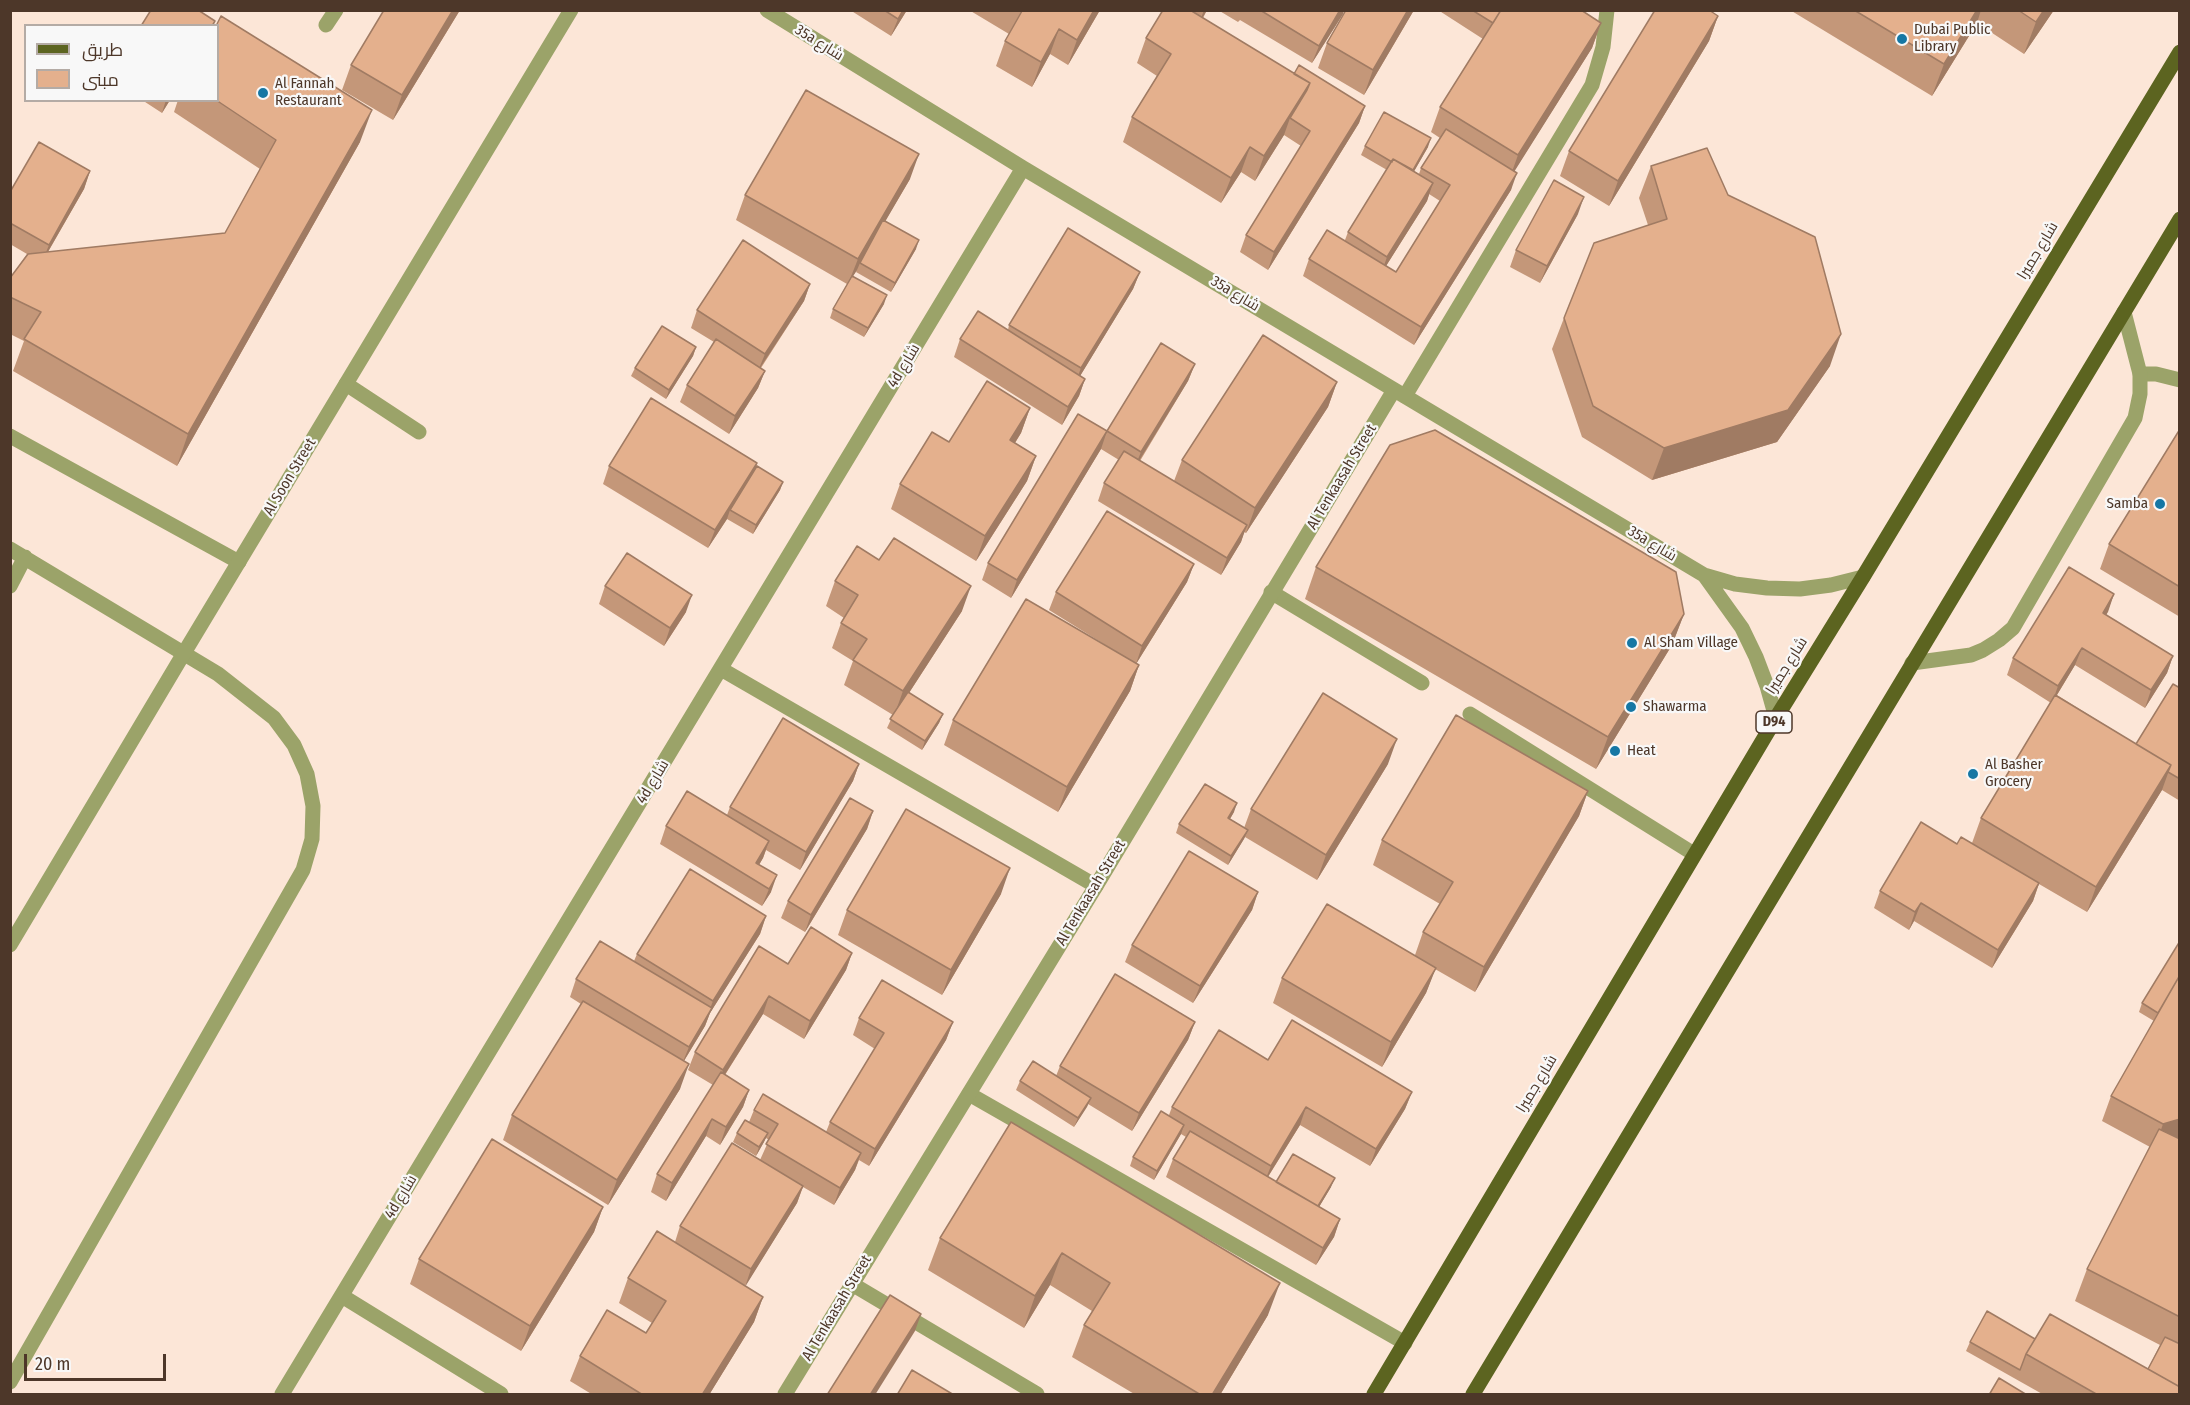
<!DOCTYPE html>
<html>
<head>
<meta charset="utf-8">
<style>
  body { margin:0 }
  #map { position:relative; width:2190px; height:1405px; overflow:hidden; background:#fce6d7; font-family:"Fira Sans Condensed",Cairo,sans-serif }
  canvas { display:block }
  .frame { position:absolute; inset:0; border:12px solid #4d3729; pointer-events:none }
  .legend { position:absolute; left:24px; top:24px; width:195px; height:78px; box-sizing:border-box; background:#f8f8f8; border:2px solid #b4aba5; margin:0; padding:8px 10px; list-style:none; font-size:18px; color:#4d3729 }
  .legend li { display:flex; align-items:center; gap:12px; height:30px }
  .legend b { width:30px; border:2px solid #b4aba5 }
  .scale { position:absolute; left:24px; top:1354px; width:142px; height:27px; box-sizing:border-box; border:3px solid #4d3729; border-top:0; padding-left:8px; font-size:18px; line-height:21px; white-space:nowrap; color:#4d3729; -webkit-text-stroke:4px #f8f8f8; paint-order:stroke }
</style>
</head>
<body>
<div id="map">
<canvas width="2190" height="1405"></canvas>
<div class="frame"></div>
<ul class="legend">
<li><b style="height:8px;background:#5c6420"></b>طريق</li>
<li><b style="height:16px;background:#e4b08d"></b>مبنى</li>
</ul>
<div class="scale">20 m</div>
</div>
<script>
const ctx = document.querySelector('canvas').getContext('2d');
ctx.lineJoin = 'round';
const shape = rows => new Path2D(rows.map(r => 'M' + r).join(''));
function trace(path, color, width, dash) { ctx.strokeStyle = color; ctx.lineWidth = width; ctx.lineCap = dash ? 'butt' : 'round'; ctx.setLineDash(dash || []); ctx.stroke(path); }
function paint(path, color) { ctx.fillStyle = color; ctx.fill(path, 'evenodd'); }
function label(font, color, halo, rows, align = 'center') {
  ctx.font = font + ' "Fira Sans Condensed",Cairo,sans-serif'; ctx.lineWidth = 4.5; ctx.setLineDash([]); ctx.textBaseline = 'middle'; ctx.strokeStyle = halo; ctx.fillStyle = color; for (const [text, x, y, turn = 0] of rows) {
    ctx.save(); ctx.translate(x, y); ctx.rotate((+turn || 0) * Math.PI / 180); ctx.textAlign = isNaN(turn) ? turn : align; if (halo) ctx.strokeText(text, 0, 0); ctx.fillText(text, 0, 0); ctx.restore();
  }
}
trace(shape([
  [326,25,336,10],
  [2140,374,2156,374,2180,380],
  [346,384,419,432],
  [1405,396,1592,85,1603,47,1607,10],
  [10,436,239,562],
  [10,549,218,674,274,718,294,745,307,774,313,806,312,839,303,870,10,1382],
  [10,586,25,557],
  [1271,592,1422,683],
  [721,669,1096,886],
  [1470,714,1694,854],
  [969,1094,1405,1343],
  [852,1284,1037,1394],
  [342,1296,501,1394]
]), '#9ba369', 15);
trace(shape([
  [767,10,1023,168,1704,575,1735,584,1767,588,1800,589,1831,585,1863,577],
  [1704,575,1742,628,1756,657,1767,686,1776,718],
  [1912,663,1971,655,1983,650,1999,640,2013,628,2135,418,2140,394,2140,374,2124,312],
  [10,945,184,653,571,10],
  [282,1394,1023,168],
  [785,1394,1096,886,1394,390]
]), '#9ba369', 15);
trace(shape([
  [1374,1394,1776,718,1863,577,2180,52],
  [1473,1394,2180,219]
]), '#5c6420', 15);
paint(shape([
  [460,10,393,120,342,90,351,65],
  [850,10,907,10,891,36],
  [969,10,1100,10,1068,65,1050,54,1032,87,996,66,1005,41,1009,34],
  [1163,10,1207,10,1203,18,1294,74,1365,106,1359,123,1268,270,1240,252,1246,235,1301,146,1284,135,1255,181,1241,172,1221,203,1123,142,1132,117,1157,76,1137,63,1146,38],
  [1218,10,1344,10,1343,14,1312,63,1240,20,1238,22],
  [1346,10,1414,10,1364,95,1318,68,1327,43],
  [1438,10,1581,10,1601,23,1592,48,1514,171,1511,190,1414,345,1303,276,1309,259,1345,240,1348,232,1387,170,1361,155,1365,146,1428,147,1414,171,1419,174,1421,168,1440,138,1431,132,1440,107,1483,39],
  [1429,194,1440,201,1396,272,1386,266,1427,201],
  [1790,10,2054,10,2024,54,1977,23,1932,96],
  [1718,16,1709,41,1609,206,1560,176,1569,151],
  [142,100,170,100,162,113],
  [178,100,218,100,360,142,177,466,13,371,24,341,10,334,10,278,27,254,10,244,10,192,90,171,84,189,48,252,225,233,260,169,174,112],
  [1651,166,1728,195,1830,366,1777,442,1652,480,1582,437,1552,349,1564,318,1648,225,1639,198],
  [910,179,885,221,916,249,891,292,856,272,857,270,853,276,884,304,864,337,830,318,833,309,847,284,736,220,745,195],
  [1578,214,1540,283,1510,267,1516,250],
  [1140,272,1133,289,1080,376,1085,379,1079,396,1062,425,954,357,960,339,1008,330,1009,325],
  [810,284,804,301,761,368,765,371,758,388,729,434,680,402,687,385,714,342,691,328,697,310],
  [696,347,693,356,666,399,631,376,635,368],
  [1195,364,1188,381,1140,461,1174,481,1182,460,1337,382,1328,407,1246,533,1244,532,1241,542,1221,575,1098,501,1104,483,1119,460,1101,449,1011,598,982,580,988,563,1107,431],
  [1030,408,1021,433,1015,443,1036,456,1027,481,976,561,891,509,900,484,949,442],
  [2180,429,2180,617,2100,569,2109,544],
  [757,463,755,469,783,482,780,490,753,534,727,519,708,548,603,484,609,466],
  [1194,564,1187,582,1136,664,1049,610,1056,592],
  [1316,567,1684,614,1672,645,1596,769,1305,599],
  [835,581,962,611,909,693,943,714,939,723,922,750,887,728,893,715,844,685,853,661,832,648,841,623,844,618,826,606],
  [605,586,686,612,664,646,599,604],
  [2114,594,2106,615,2173,656,2167,673,2145,708,2075,665,2057,695,2136,744,2180,688,2180,801,2162,790,2087,912,2039,884,2033,901,1992,968,1914,921,1909,930,1874,908,1880,891,1957,844,1972,843,1981,818,2051,703,2007,675,2013,658],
  [1139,665,1130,691,1058,812,944,745,953,720],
  [859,764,853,781,800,870,766,850,763,858,759,865,771,892,762,906,660,844,666,826,727,815,730,807],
  [1388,764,1317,880,1245,837,1228,865,1176,833,1179,824,1234,812,1230,819,1244,828,1251,809],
  [1588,791,1579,816,1475,992,1435,969,1426,993,1382,1067,1273,1003,1282,978,1415,955,1423,932,1440,904,1373,865,1382,840],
  [873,811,867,829,805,932,781,918,788,901],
  [1258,892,1252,910,1193,1003,1125,962,1132,945],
  [1001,894,942,995,838,935,847,910],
  [766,916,760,934,710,1013,705,1026,684,1061,680,1089,608,1205,503,1140,512,1115,581,1004,570,997,576,979,634,961,637,954],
  [2180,941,2180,1395,2044,1395,1966,1351,1970,1342,2035,1339,2148,1369,2160,1345,2075,1301,2087,1269,2150,1147,2102,1121,2111,1096,2154,1021,2139,1012,2142,1003],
  [852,953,846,970,804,1039,763,1014,725,1075,749,1090,743,1107,720,1145,706,1136,666,1201,651,1192,657,1174,713,1085,688,1070,695,1052,788,964],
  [859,1018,953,1022,946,1040,869,1166,859,1160,855,1170,834,1205,803,1187,797,1203,745,1286,763,1297,754,1322,709,1395,593,1395,570,1381,580,1356,646,1333,652,1323,619,1303,628,1278,675,1242,680,1226,760,1160,769,1140,766,1138,756,1156,733,1142,737,1133,749,1122,754,1110,826,1132,830,1122,875,1049,853,1035],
  [1195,1022,1188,1040,1132,1131,1088,1104,1074,1127,1016,1090,1020,1081,1056,1076,1060,1066],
  [1268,1060,1412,1092,1405,1109,1370,1166,1300,1125,1268,1177,1276,1182,1331,1187,1319,1207,1340,1219,1334,1237,1316,1265,1166,1177,1173,1159,1186,1137,1181,1134,1154,1180,1130,1166,1133,1157,1169,1115,1172,1107],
  [1011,1122,1268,1315,1220,1395,1136,1395,1072,1357,1084,1325,1092,1311,1050,1285,1024,1328,928,1270,940,1238],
  [603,1207,594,1232,521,1351,410,1284,419,1259]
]), '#c49779');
paint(shape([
  [453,10,460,10,393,120,402,95],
  [903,10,907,10,891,36,898,19],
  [1094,10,1100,10,1068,65,1077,40],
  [1204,10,1207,10,1199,24],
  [1340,10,1344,10,1343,14,1312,63,1319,46],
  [1408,10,1414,10,1364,95,1373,70],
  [1977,10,1981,10,1977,23,1932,96,1944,64],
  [2044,10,2054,10,2024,54,2036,22],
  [1718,16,1709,41,1609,206,1618,181],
  [1601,23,1592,48,1509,180,1518,155],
  [1059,29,1050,54,1032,87,1041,62],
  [1310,83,1300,108,1290,118,1284,135,1255,181,1264,156],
  [166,100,170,100,162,113],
  [1365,106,1359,123,1268,270,1274,252],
  [372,110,360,142,177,466,188,434],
  [1431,138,1428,147,1408,182,1411,173],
  [1250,147,1241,172,1221,203,1231,178],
  [919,154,910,179,861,263,860,263,857,270,848,284,858,259],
  [90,171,84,189,42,262,49,245],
  [1517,173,1511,190,1414,345,1421,327],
  [1433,183,1427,201,1381,274,1387,257],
  [1584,197,1578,214,1540,283,1547,266],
  [919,240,916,249,891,292,895,283],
  [1140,272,1133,289,1074,386,1081,368],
  [810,284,804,301,758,371,765,354],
  [887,295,884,304,864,337,868,328],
  [1841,334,1830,366,1777,442,1652,480,1664,448],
  [696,347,693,356,666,399,669,390],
  [1195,364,1188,381,1134,469,1141,452],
  [765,371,758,388,729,434,735,416],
  [1085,379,1079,396,1062,425,1068,407],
  [1337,382,1328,407,1246,533,1255,508],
  [1030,408,1021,433,1001,465,1010,440],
  [1107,431,1101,449,1011,598,1017,580],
  [1036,456,1027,481,976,561,985,536],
  [757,463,751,481,730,510,727,519,708,548,715,530],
  [783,482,780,490,753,534,756,525],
  [1247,525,1241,542,1221,575,1227,558],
  [1194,564,1187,582,1136,664,1142,646],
  [971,586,962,611,894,716,903,691],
  [2114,594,2108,612,2096,631,2103,613],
  [692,595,686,612,664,646,670,628],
  [1684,614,1672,645,1596,769,1608,737],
  [2082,648,2075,665,2052,703,2058,686],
  [2173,656,2167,673,2145,708,2151,690],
  [1139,665,1130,691,1058,812,1067,787],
  [943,714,939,723,922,750,925,741],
  [1397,739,1388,764,1317,880,1326,855],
  [859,764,853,781,800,870,806,852],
  [2171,765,2162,790,2087,912,2096,887],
  [1588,791,1579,816,1475,992,1484,967],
  [1237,803,1234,812,1225,827,1228,818],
  [873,811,867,829,805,932,811,915],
  [1248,830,1244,839,1228,865,1231,856],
  [769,841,763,858,751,878,756,863],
  [1010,868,1001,894,942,995,951,970],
  [777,875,771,892,762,906,769,889],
  [2039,883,2033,901,1992,968,1998,950],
  [1258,892,1252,910,1193,1003,1200,986],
  [1921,903,1914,921,1909,930,1915,912],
  [766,916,760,934,710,1013,705,1026,682,1064,689,1047,708,1014,713,1001],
  [852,953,846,970,804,1039,810,1021],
  [1436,968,1426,993,1382,1067,1391,1042],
  [769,996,763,1014,717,1087,723,1070],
  [953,1022,946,1040,869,1166,875,1149],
  [1195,1022,1188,1040,1132,1131,1139,1113],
  [689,1064,680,1089,608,1205,617,1180],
  [749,1090,743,1107,720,1145,726,1127],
  [1412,1092,1405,1109,1370,1166,1376,1149],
  [1091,1098,1087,1107,1074,1127,1078,1118],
  [1306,1107,1300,1125,1264,1183,1271,1166],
  [712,1119,706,1136,666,1201,672,1183],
  [2180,1119,2180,1142,2154,1150,2163,1124],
  [1184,1125,1181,1134,1154,1180,1157,1171],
  [768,1133,764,1142,756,1156,759,1147],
  [861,1153,855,1170,834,1205,840,1188],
  [1335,1178,1331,1187,1310,1222,1314,1213],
  [803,1186,797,1203,745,1287,751,1269],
  [603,1207,594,1232,521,1351,530,1326],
  [1340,1219,1334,1237,1316,1265,1323,1248],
  [1062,1253,1050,1285,1024,1328,1035,1296],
  [1280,1283,1268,1315,1220,1395,1212,1395],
  [763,1297,754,1322,709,1395,702,1395],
  [921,1314,915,1331,875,1395,870,1395]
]), '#a07b63');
const building = shape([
  [151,10,198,10,215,21,212,26,141,26,151,10],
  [384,10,453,10,402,95,351,65,384,10],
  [884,10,903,10,898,19,884,10],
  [1021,10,1094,10,1077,40,1059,29,1041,62,1005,41,1022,11,1021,10],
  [1163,10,1190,10,1310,83,1264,156,1250,147,1231,178,1132,117,1171,54,1146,38,1163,10],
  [1260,10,1340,10,1319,46,1260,10],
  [1346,10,1408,10,1373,70,1327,43,1346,10],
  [1472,10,1501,10,1493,23,1472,10],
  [1501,10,1581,10,1601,23,1518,155,1440,107,1501,10],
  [1655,10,1709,10,1718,16,1618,181,1569,151,1655,10],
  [1854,10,1977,10,1944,64,1854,10],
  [2018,10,2044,10,2036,22,2018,10],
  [221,16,372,110,188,434,24,339,41,312,10,297,10,278,28,254,225,233,276,140,216,100,218,100,218,26,216,26,221,16],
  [1299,65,1365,106,1274,252,1246,235,1310,131,1290,118,1307,90,1310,83,1294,74,1299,65],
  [806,90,919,154,858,259,745,195,806,90],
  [1384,112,1431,138,1413,170,1393,159,1392,162,1365,146,1384,112],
  [1446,129,1517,173,1421,327,1309,259,1327,230,1396,272,1450,185,1421,168,1446,129],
  [39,142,90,171,49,245,10,223,10,192,39,142],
  [1707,148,1728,195,1815,237,1841,334,1788,410,1664,448,1593,406,1564,318,1594,243,1667,219,1651,166,1707,148],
  [1393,159,1433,183,1387,257,1348,232,1393,159],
  [1554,180,1584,197,1547,266,1516,250,1554,180],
  [883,220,919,240,895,283,860,263,883,220],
  [1068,228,1140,272,1081,368,1009,325,1068,228],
  [743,240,810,284,765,354,697,310,743,240],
  [852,276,887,295,868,328,833,309,852,276],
  [978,311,1085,379,1068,407,960,339,978,311],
  [662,326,696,347,669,390,635,368,662,326],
  [1263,335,1337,382,1255,508,1182,460,1263,335],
  [716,339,765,371,735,416,687,385,716,339],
  [1161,343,1195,364,1141,452,1107,431,1161,343],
  [987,381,1030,408,1010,440,1036,456,985,536,900,484,932,432,949,442,987,381],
  [651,398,757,463,715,530,609,466,651,398],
  [1078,414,1107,431,1017,580,988,563,1078,414],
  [2180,429,2180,587,2109,544,2180,429],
  [1435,430,1676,572,1684,614,1608,737,1316,567,1390,445,1435,430],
  [1124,451,1247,525,1227,558,1104,483,1124,451],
  [757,466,783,482,756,525,730,510,757,466],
  [1107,511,1194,564,1142,646,1056,592,1107,511],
  [894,538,971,586,903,691,853,660,867,639,841,623,858,595,835,581,857,546,879,560,894,538],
  [627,553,692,595,670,628,605,586,627,553],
  [2069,567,2114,594,2103,613,2173,656,2151,690,2082,648,2058,686,2013,658,2069,567],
  [1026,599,1139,665,1067,787,953,720,1026,599],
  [2173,684,2180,688,2180,779,2168,772,2171,765,2136,744,2173,684],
  [908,692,943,714,925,741,890,719,908,692],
  [1323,693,1397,739,1326,855,1251,809,1323,693],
  [2055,695,2171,765,2096,887,1981,818,2055,695],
  [1456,715,1588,791,1484,967,1423,932,1453,882,1382,840,1456,715],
  [783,718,859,764,806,852,730,807,783,718],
  [1205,784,1237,803,1228,818,1248,830,1231,856,1179,824,1205,784],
  [687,791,769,841,756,863,777,875,769,889,666,826,687,791],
  [850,798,873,811,811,915,788,901,850,798],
  [906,809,1010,868,951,970,847,910,906,809],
  [1921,822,1957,844,1961,837,2039,883,1998,950,1921,903,1915,912,1880,891,1921,822],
  [1189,851,1258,892,1200,986,1132,945,1189,851],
  [690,869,766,916,713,1001,637,954,690,869],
  [1327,904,1436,968,1391,1042,1282,978,1327,904],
  [811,927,852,953,810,1021,769,996,723,1070,695,1052,759,946,788,964,811,927],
  [600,941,712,1008,689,1047,576,979,600,941],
  [2180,941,2180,975,2158,1013,2142,1003,2180,941],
  [1115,974,1195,1022,1139,1113,1060,1066,1115,974],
  [2180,975,2180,1119,2163,1124,2111,1096,2180,975],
  [882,980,953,1022,875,1149,830,1122,884,1033,859,1018,882,980],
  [583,1001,689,1064,617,1180,512,1115,583,1001],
  [1292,1020,1412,1092,1376,1149,1306,1107,1271,1166,1172,1107,1219,1030,1268,1060,1292,1020],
  [1033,1061,1091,1098,1078,1118,1020,1081,1033,1061],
  [721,1072,749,1090,726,1127,712,1119,672,1183,657,1174,721,1072],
  [763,1094,861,1153,840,1188,766,1144,778,1124,754,1110,763,1094],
  [1161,1111,1184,1125,1157,1171,1133,1157,1161,1111],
  [745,1120,768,1133,759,1147,737,1133,745,1120],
  [1011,1122,1280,1283,1212,1395,1201,1395,1084,1325,1110,1283,1062,1253,1035,1296,940,1238,1011,1122],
  [2159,1129,2180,1139,2180,1317,2087,1269,2159,1129],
  [1190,1131,1340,1219,1323,1248,1173,1159,1190,1131],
  [492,1139,603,1207,530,1326,419,1259,492,1139],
  [732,1143,803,1186,751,1269,680,1226,732,1143],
  [1293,1154,1335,1178,1318,1206,1276,1182,1293,1154],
  [657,1231,763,1297,702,1395,643,1395,580,1356,607,1310,646,1333,666,1301,628,1278,657,1231],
  [890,1295,921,1314,870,1395,827,1395,890,1295],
  [1987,1311,2035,1339,2026,1354,2020,1370,1970,1342,1987,1311],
  [2050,1314,2180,1387,2180,1395,2098,1395,2026,1354,2050,1314],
  [2165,1337,2180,1344,2180,1387,2148,1369,2165,1337],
  [912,1370,954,1395,897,1395,912,1370],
  [1999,1378,2027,1395,1989,1395,1999,1378]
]);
paint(building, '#e4b08d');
trace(building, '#a07b63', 1.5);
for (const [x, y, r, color] of [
  [1902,39,6,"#1677a4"],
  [263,93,6,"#1677a4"],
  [2160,504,6,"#1677a4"],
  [1632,643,6,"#1677a4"],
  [1631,707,6,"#1677a4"],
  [1615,751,6,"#1677a4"],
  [1973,774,6,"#1677a4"]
]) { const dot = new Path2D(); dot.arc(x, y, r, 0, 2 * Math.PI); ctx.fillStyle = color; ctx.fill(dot); trace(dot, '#f8f8f8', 2); }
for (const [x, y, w] of [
  [1774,722,36]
]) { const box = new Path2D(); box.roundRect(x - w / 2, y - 11, w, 22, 4.5); ctx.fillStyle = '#f8f8f8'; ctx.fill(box); trace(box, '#4d3729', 1.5); }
label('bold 14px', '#4d3729', null, [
  ["D94",1774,722]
]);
label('15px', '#4d3729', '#f8f8f8', [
  ["Dubai Public",1914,30],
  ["Library",1914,47],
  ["Al Fannah",275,84],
  ["Restaurant",275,101],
  ["Samba",2148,504,"right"],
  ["Al Sham Village",1644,643],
  ["Shawarma",1643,707],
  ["Heat",1627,751],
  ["Al Basher",1985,765],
  ["Grocery",1985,782]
], 'left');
label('15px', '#4d3729', '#f8f8f8', [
  ["35a شارع",819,43,32],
  ["شارع جميرا",2038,251,-59],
  ["35a شارع",1235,294,31],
  ["4d شارع",904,366,-59],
  ["Al Soon Street",290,477,-59],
  ["Al Tenkaasah Street",1342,477,-59],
  ["35a شارع",1652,544,31],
  ["شارع جميرا",1787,666,-58],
  ["4d شارع",653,782,-59],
  ["Al Tenkaasah Street",1091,893,-59],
  ["شارع جميرا",1537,1084,-59],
  ["4d شارع",401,1197,-59],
  ["Al Tenkaasah Street",837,1308,-59]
]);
</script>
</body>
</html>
